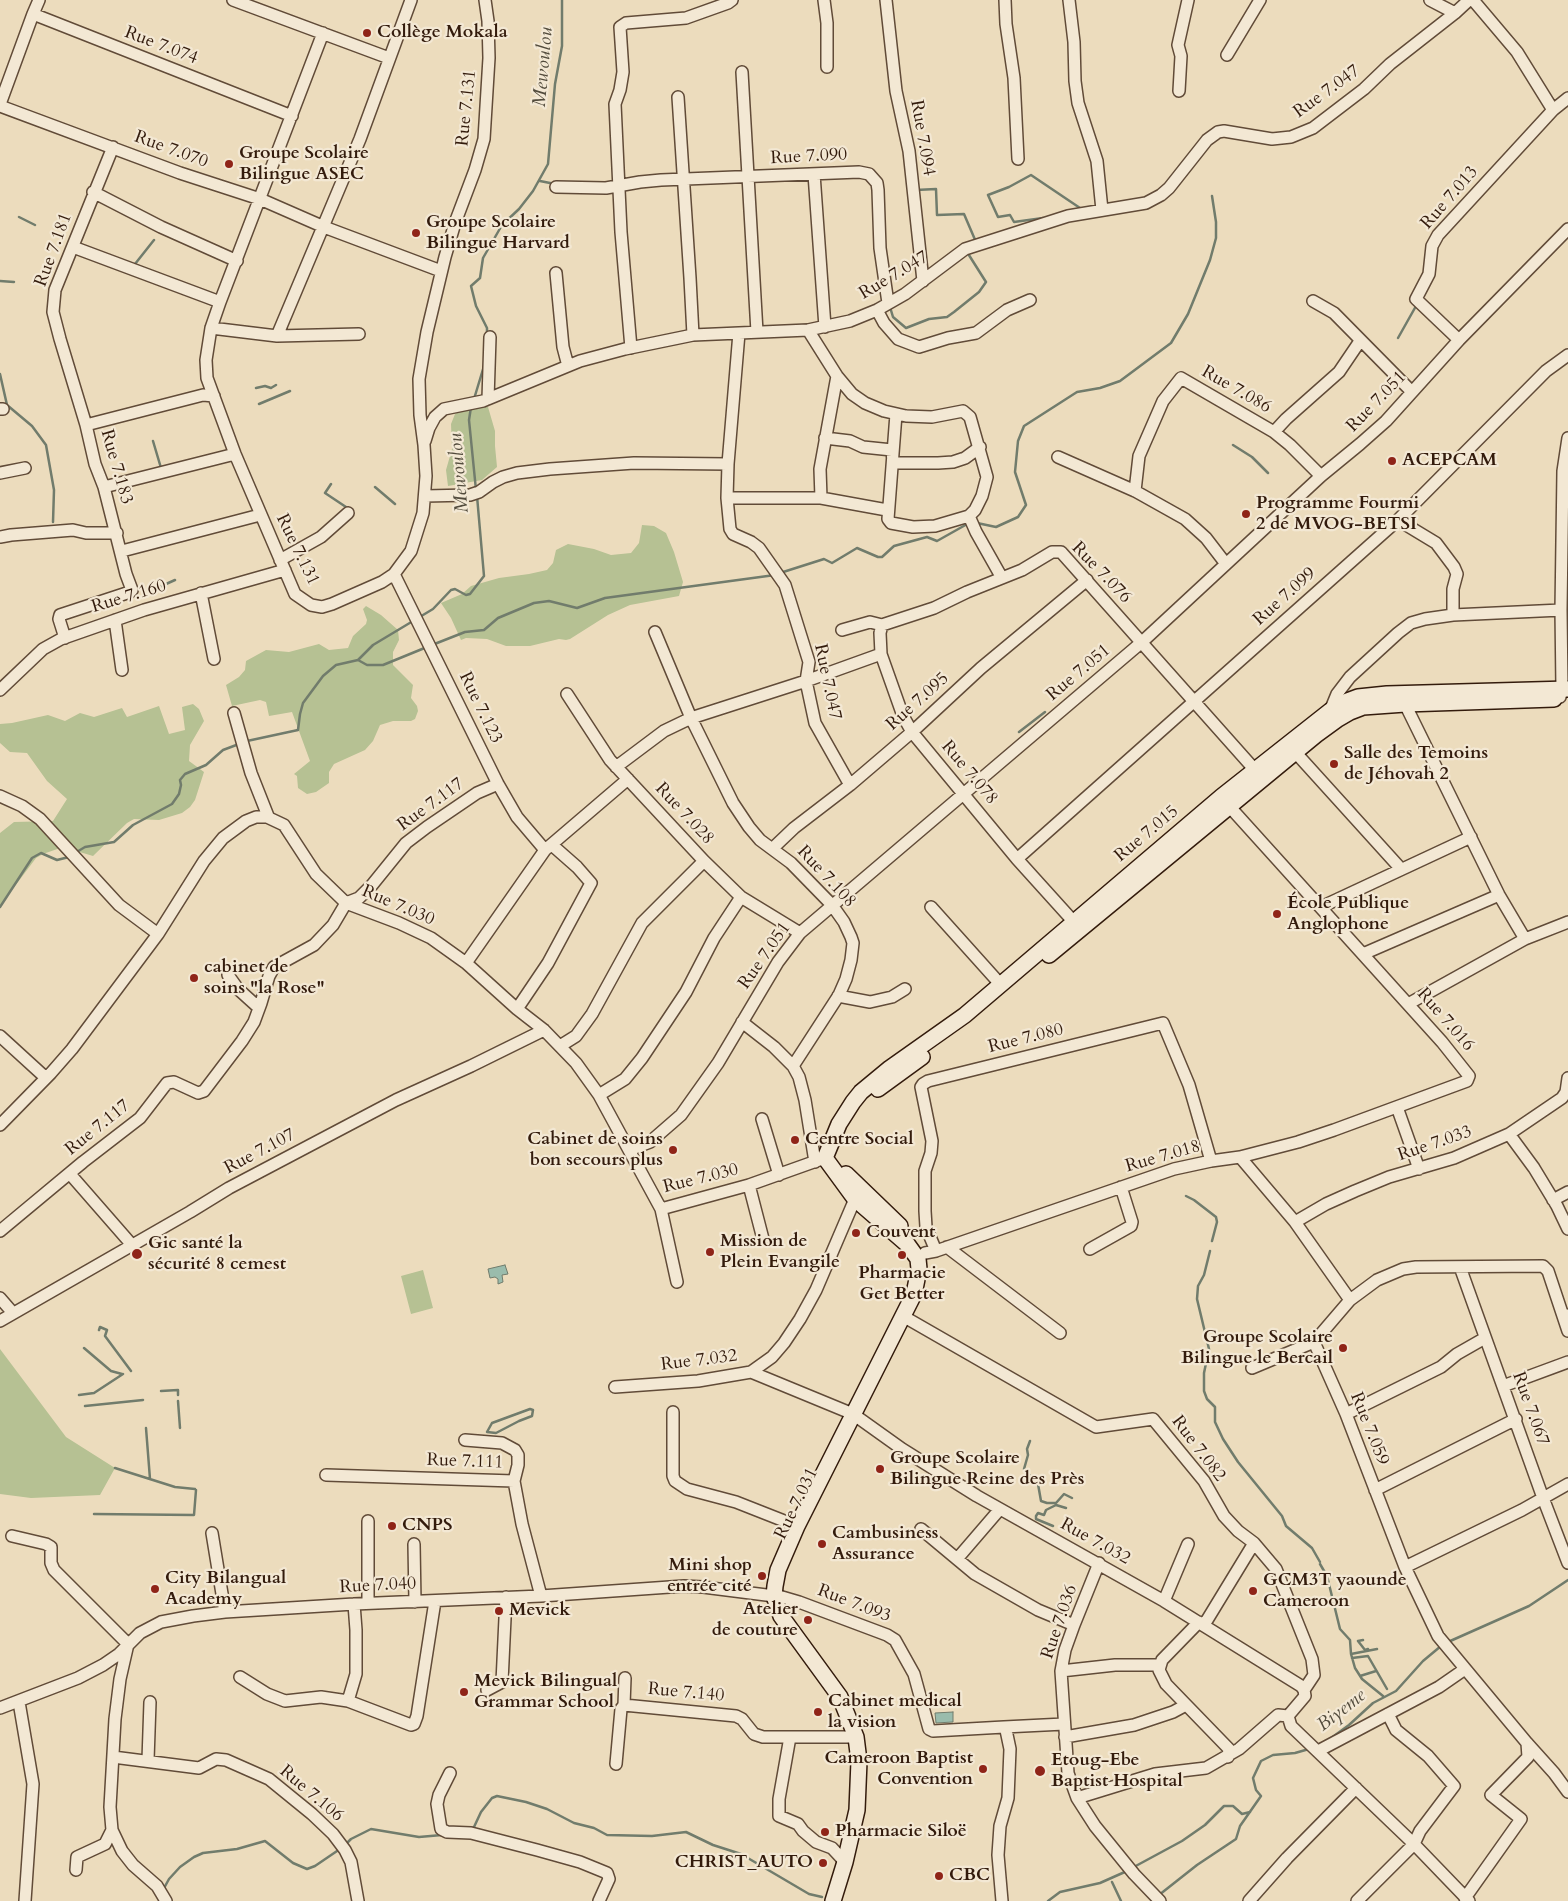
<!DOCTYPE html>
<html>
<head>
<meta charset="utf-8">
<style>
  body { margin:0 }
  canvas { display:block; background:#ecdcbd }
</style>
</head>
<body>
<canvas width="1568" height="1901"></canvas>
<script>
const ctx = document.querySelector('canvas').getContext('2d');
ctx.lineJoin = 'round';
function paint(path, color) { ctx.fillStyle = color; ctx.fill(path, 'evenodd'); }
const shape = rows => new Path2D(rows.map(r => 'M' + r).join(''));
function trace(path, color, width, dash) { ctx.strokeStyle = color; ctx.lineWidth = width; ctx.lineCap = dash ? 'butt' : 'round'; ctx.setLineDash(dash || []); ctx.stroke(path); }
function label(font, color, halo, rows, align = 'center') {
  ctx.font = font + ' Cardo,serif'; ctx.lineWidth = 4.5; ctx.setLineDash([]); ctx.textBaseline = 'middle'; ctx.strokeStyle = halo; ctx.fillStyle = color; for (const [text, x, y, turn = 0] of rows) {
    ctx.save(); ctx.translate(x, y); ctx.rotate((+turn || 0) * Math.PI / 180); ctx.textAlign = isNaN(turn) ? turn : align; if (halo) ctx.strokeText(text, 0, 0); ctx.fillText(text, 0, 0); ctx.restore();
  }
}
paint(shape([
  [488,407,495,431,495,446,497,467,482,480,448,486,446,470,452,449,451,424,455,414,464,408],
  [642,525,654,526,666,533,674,552,683,582,679,596,630,605,608,615,570,639,566,640,559,639,530,646,506,646,487,639,466,638,461,640,451,618,441,603,462,594,471,586,499,578,529,574,547,570,553,563,556,550,568,544,594,549,611,555,631,553,639,543],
  [366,606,381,615,398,630,399,640,393,652,393,665,413,685,411,698,417,706,418,711,415,719,411,721,393,721,380,725,373,741,365,750,334,764,329,772,329,783,316,792,307,794,298,788,297,776,294,774,310,761,292,712,269,716,266,702,260,700,232,706,226,685,239,677,245,670,246,661,266,650,289,652,319,644,329,650,348,648,353,636,366,624,367,620,363,609],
  [193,704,199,709,204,721,190,745,189,761,204,772,195,800,190,807,182,813,159,820,134,819,127,823,93,856,63,847,43,854,36,858,0,906,0,833,14,822,53,821,67,799,47,781,27,753,10,752,0,743,0,724,12,723,48,715,65,721,80,713,94,717,122,708,127,717,159,706,169,734,185,730,182,707],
  [423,1270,433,1308,411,1314,401,1276],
  [0,1349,66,1437,115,1468,100,1495,31,1498,0,1494]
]), '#b6c193');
const water = shape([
  [505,1265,508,1274,502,1275,503,1282,498,1284,498,1279,495,1277,490,1278,488,1269,505,1265],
  [953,1712,953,1722,936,1723,935,1713,953,1712]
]);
paint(water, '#9abcac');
trace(water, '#717c6c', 1);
trace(shape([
  [540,181,555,184],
  [916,190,936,189,937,215,964,214,976,242],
  [19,217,35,225],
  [1043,218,1014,222,1010,215,998,217,988,195,1009,187,1031,175,1080,208],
  [135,264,154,240],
  [0,281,14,282],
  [890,307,893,317,906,328,929,319,947,317,954,312,979,292,986,282,967,252],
  [487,334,487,328,476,306,471,286,480,278,483,258,502,225,519,209,533,191,548,164,555,84,562,46,562,0],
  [1398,338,1416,306],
  [0,374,7,405,32,426,46,445,54,490,53,522],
  [256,388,265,386,271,388,276,385],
  [474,399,484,366],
  [259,404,290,391],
  [471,407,469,420,476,490],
  [153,441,161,468],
  [1233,445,1252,457,1268,473],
  [331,484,325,493,349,509],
  [375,487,395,504],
  [977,523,996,527,1018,517,1026,505,1015,472,1018,441,1024,426,1077,392,1100,388,1120,381,1171,343,1188,314,1210,260,1216,238,1216,222,1212,196],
  [780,573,824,559,832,563,857,548,878,557,882,557,894,546,927,537,937,541,969,523],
  [157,588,175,580],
  [418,618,433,609,451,590,455,589,466,595,470,594,484,576,477,496],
  [432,645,465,632,484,630,498,618,534,603,549,601,577,608,605,598,775,575],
  [358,660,373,645,413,621],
  [1019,732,1045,712],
  [247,741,298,730,300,714,303,703,323,676,336,665,358,660,367,665,383,665,427,647],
  [75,853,85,847,114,842,133,825,172,804,179,794,181,785,180,780,185,774,206,765,223,750,239,744],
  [0,907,32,858,41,853,57,860,69,857],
  [1186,1196,1194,1200,1216,1217,1217,1222,1212,1241],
  [1210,1251,1204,1275,1198,1286,1197,1299,1209,1349,1204,1373,1204,1391,1207,1399,1215,1407,1215,1422,1223,1439,1238,1462,1282,1516,1286,1526,1312,1548,1320,1562],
  [99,1330,100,1327,107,1330,105,1336,131,1371],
  [84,1348,111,1371,122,1374],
  [161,1391,178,1390,178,1395],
  [79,1395,94,1393,123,1374],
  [178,1401,180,1428],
  [85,1406,143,1400],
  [530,1409,533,1410,532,1416,519,1421,496,1433,487,1432,492,1423,530,1409],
  [146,1428,150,1479],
  [1030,1441,1027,1449,1028,1455,1024,1469,1038,1484,1041,1501,1047,1503,1056,1503,1064,1494,1072,1498],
  [115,1468,175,1487,195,1489],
  [94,1514,194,1515,196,1490],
  [1053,1526,1036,1519,1036,1516,1038,1513,1044,1515,1046,1510,1056,1505,1066,1508],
  [1320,1564,1327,1576,1340,1629,1350,1640,1351,1654,1355,1668,1362,1679,1383,1696],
  [1363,1640,1358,1641,1365,1650,1368,1649],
  [1448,1642,1529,1606,1568,1580],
  [1351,1654,1377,1649],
  [1352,1658,1368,1656,1387,1689],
  [1360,1676,1376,1671],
  [1327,1741,1349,1725,1373,1703,1396,1691,1423,1661,1441,1646],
  [470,1829,474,1827,481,1812,492,1798,497,1796,526,1802,547,1809,574,1823,594,1828,607,1835,652,1836,686,1832,713,1845,741,1854,809,1894,822,1897],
  [346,1844,351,1839,371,1829,419,1837,442,1835],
  [1132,1868,1182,1841,1205,1825,1224,1806,1233,1806,1242,1814,1250,1812],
  [1112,1882,1121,1901],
  [163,1890,169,1879,180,1867,194,1857,203,1853,237,1849,265,1841,293,1863,307,1869,315,1866,340,1849],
  [1159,1895,1197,1865,1236,1839,1240,1826,1261,1796,1256,1790,1253,1778,1261,1761,1273,1755,1295,1753,1309,1749],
  [1048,1901,1060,1892,1100,1883,1127,1871]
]), '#717c6c', 2.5);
const minor = shape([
  [39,0,33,14,292,116],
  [233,0,389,58],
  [824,0,827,23,827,67],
  [886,0,896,91,909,151,923,281],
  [1005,0,1006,24,1014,78,1018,159],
  [1069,0,1074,42,1075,81,1078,103,1097,161,1102,210],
  [1430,0,1455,13],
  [1473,0,1517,52,1553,110],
  [323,33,220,302,211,328,206,360,207,378,235,454,295,594,311,605,322,607,332,604,382,582,394,574,411,551,423,513,426,476,424,445,420,415,419,379,427,332,445,257,455,223,475,170,484,139,489,58,488,21,485,0],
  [1227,55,1260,0],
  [742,72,757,332],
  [1179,91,1181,56,1178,45,1188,0],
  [678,97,690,278,693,335],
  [0,104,33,14],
  [0,106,180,173,260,199,324,227,441,271],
  [814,174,825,327],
  [556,187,606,188,640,182,661,180,859,172,869,174,877,183,878,190,880,248,888,303],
  [93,192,161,227,237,261],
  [73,247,220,302],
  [556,273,563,347,568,366],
  [1313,301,1334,313,1412,392],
  [877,310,884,323,898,339,919,347,948,338,976,333,1007,310,1030,300],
  [211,328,277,336,360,139,411,0],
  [808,330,837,376,852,394,865,403,884,411,906,416,932,417,963,411,970,417,987,477,982,496,975,510,969,516,976,532,1002,578],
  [277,336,359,334],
  [1459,340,1416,299,1429,274,1432,246,1438,235,1553,110,1568,98],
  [631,348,621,232,615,104,620,90,623,72,620,27,626,23,686,18,728,3,732,0],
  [488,399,490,337],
  [0,409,3,409],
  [896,414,888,519,891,523,913,527,935,526,969,516],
  [86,425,60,339,53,312,55,290,113,147],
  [1274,432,1286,419,1339,372,1360,341],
  [825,438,850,441,863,447,892,450,893,463,938,463,953,462,965,458,980,447],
  [425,441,429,428,435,417,444,409,483,401,580,361,625,349,693,335,739,333],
  [1058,457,1135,491,1185,519,1206,538,1226,564],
  [0,473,25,468],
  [104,487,235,454],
  [1135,491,1139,456,1163,401,1181,378,1274,432,1290,445,1321,476],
  [425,496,470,495,479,492,493,482,503,477,517,473,550,469,634,463,728,464],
  [727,498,821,498,820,469,837,376],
  [821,498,887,510],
  [1398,520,1436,543,1454,567,1457,574,1453,589,1453,615],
  [0,537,11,535,73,530,86,533,117,533],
  [122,551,260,515],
  [280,560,321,537,348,513],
  [394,574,498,784,517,817,545,850],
  [201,593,214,659],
  [115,620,122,670],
  [882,625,880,633,881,654,903,716,912,732,1017,859,1073,921],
  [842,630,870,622,882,625,934,608,967,592,1022,570,1052,552,1061,552,1255,770],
  [655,632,691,718,733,803,749,827,760,840,791,863,832,905,844,922,851,937,853,943,851,960,846,979,839,995,793,1066,799,1077,805,1100,815,1162],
  [65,638,59,619,60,615,130,592,132,590,126,574,104,487,95,464,86,425,203,395,214,396],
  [0,690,43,649,61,639,144,610,285,570],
  [567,694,610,760,704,861,741,897,800,933],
  [1560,697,1562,689,1561,610,1563,471,1568,438],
  [1405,704,1499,895,1525,939],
  [1330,711,1337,694,1350,677,1398,633,1411,623,1425,619,1453,615,1561,610],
  [234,713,251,773,268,816,267,817],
  [1296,753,1401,869],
  [616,767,664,731,691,718,806,681,881,654],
  [850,785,815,723,806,681,809,662,785,585,759,548,751,542,733,534,730,529,727,498,728,464,739,333,808,330,850,321,877,310,905,294,965,249,1068,216,1146,203,1161,195,1169,188,1207,140,1218,132,1224,131,1272,139,1291,137,1313,128,1364,89,1390,64,1455,13,1469,0],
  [0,796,22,806,40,819,119,905,158,934],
  [1229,806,1442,1042,1469,1076,1467,1081,1334,1130,1298,1142,1240,1157],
  [772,849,794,828,850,785,912,732,981,668,1087,580],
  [1017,859,1398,520,1546,371,1568,355],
  [931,907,1001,985],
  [1321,907,1471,837],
  [1363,954,1499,895],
  [466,963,545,850,628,779],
  [228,975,238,989,259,1008],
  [838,996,870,1002,892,997,905,989],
  [1408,1004,1525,939,1568,922],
  [517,1009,548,963,591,883,577,867,552,845],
  [742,1022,774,1047,793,1066],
  [0,1036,46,1078],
  [560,1046,576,1036,592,1014,642,923,704,861],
  [599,1095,625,1079,642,1058,686,992,714,938,741,897],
  [1397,1107,1419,1169],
  [762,1119,779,1175],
  [0,1125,51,1073,72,1049,158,934,204,861,223,838,246,821,256,817,267,817,284,825,316,874,346,903,399,923,431,938,466,963,517,1009,544,1030,576,1063,599,1095,661,1209,677,1282],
  [1509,1134,1534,1168,1557,1206,1568,1229],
  [629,1150,650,1142,681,1115,718,1063,778,962,800,933,1142,642,1321,476,1360,444,1386,421,1459,340,1568,229],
  [70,1174,132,1245],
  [749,1185,763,1239],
  [1553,1200,1568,1192],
  [661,1209,749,1185,822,1159],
  [1295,1222,1326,1204,1355,1191,1389,1177,1454,1158,1509,1134,1562,1098,1566,1092,1568,1078],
  [0,1231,83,1162,140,1118,167,1083,174,1082,198,1093,204,1091,242,1041,254,1022,261,1003,269,976,274,967,314,945,333,925,346,903,359,898,372,885,406,843,427,827,477,793,498,784],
  [947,1247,1060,1333],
  [1090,1249,1131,1226,1132,1222,1121,1187],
  [936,1251,926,1227,925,1211,925,1171,931,1153,932,1141,921,1087,923,1084,928,1081,1163,1023,1189,1085,1211,1161],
  [925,1253,936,1251,1174,1169,1211,1161,1240,1157,1295,1222,1350,1300],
  [1460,1267,1543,1498,1568,1563],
  [0,1298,13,1313],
  [1568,1315,1564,1319,1548,1271,1543,1266,1416,1267,1403,1269,1377,1280,1350,1300,1314,1342,1346,1414,1405,1567,1438,1636,1527,1743,1554,1773,1568,1792],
  [908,1319,1096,1427,1153,1419,1204,1481,1224,1516,1238,1531,1254,1543,1204,1625],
  [1564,1319,1568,1331],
  [0,1321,190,1212,229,1188,396,1100,471,1066,544,1030],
  [1252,1368,1314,1342],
  [751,1372,772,1357,784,1343,800,1319,816,1290,855,1199],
  [1503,1386,1568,1362],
  [615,1387,698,1381,751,1372,853,1414,902,1449,977,1496,1164,1601,1301,1686,1304,1690,1305,1696,1288,1716,1278,1715,1239,1749,1206,1768,1155,1774,1077,1798],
  [673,1412,673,1476,675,1481,687,1489,736,1502,797,1526],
  [1346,1414,1441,1367,1457,1354,1485,1338],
  [465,1440,502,1443,515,1450,518,1455,518,1465,514,1481],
  [326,1475,514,1481,522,1524,541,1596],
  [1375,1490,1516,1419],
  [368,1521,368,1603],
  [921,1529,975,1574,1038,1610,1074,1625],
  [212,1533,225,1612],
  [12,1536,46,1544,51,1547,51,1563,54,1570,128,1644,120,1679,115,1719,110,1807,112,1830,122,1851,133,1865,157,1886,166,1901],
  [1254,1543,1276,1569,1312,1659,1314,1675,1304,1690],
  [414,1544,415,1602],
  [957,1559,1000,1509],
  [1099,1563,1074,1625,1065,1650,1061,1671,1068,1773,1077,1798,1095,1826,1134,1874,1160,1901],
  [1405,1567,1522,1510,1568,1484],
  [1164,1601,1188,1544],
  [1199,1622,1162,1660,1159,1670,1166,1684,1229,1749,1228,1757],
  [1061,1671,1115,1665,1159,1665],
  [240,1677,267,1694,285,1701,321,1697,348,1701,356,1674,356,1630,354,1604],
  [487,1690,502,1682,506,1597],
  [348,1701,411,1725,414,1724,417,1716,435,1601],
  [19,1702,33,1784,25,1901],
  [624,1705,625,1678],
  [0,1708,78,1678,103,1665,119,1654,140,1633,161,1622,193,1616,225,1612,354,1604,541,1596,684,1586,703,1587,782,1597,799,1602,887,1635,895,1640,914,1674,929,1729,933,1731,1004,1727,1006,1730,1010,1749,1008,1798,1000,1826,998,1855,1002,1901],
  [1288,1716,1291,1726,1414,1844,1469,1901],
  [1004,1727,1064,1724],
  [790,1737,779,1799,779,1816,798,1824,803,1831,816,1842,832,1848,845,1862],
  [1065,1737,1134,1725,1173,1712,1186,1705],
  [1318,1751,1439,1687,1465,1669],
  [113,1757,199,1768,216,1759,226,1760,269,1779,312,1814,333,1834,345,1850,351,1862,358,1901],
  [148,1760,150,1702],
  [616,1764,621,1709,624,1705,736,1716,742,1719,754,1734,763,1737,856,1737],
  [450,1773,439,1795,437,1804,441,1829,447,1832,471,1833,537,1850,580,1862,607,1873,609,1879,599,1901],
  [76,1870,77,1857,105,1844,112,1830],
  [1465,1898,1521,1819,1491,1795,1528,1757,1527,1743],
  [1249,1901,1287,1858,1356,1788],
  [1357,1901,1414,1844,1420,1831,1454,1786,1428,1756,1396,1730,1388,1714]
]);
const secondary = shape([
  [1049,955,1316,735,1338,719,1350,712,1363,707,1405,704,1554,699],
  [878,1089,922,1057],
  [846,1174,900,1226],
  [833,1901,845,1862,857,1810,859,1761,856,1737,840,1697,781,1616,774,1596,775,1586,778,1570,797,1526,914,1294,919,1269,918,1259,908,1245,855,1199,825,1158,839,1124,853,1102,861,1092,890,1068,965,1015,1221,797,1330,711,1342,703,1358,697,1387,694,1568,689]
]);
trace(minor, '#614b38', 14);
trace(secondary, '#331b0c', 18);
trace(minor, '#f3e8d4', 11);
trace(secondary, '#f3e8d4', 15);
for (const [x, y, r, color] of [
  [367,33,5,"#8f2418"],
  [229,164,5,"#8f2418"],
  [416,233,5,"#8f2418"],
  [1392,461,5,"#8f2418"],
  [1246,514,5,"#8f2418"],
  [1334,764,5,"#8f2418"],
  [1277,914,5,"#8f2418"],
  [194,978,5,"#8f2418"],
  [795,1140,5,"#8f2418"],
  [673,1150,5,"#8f2418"],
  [856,1233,5,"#8f2418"],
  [710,1252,5,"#8f2418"],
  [137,1254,6,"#8f2418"],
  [902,1255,5,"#8f2418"],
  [1343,1348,5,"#8f2418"],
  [880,1469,5,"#8f2418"],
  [392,1526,5,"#8f2418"],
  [822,1544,5,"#8f2418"],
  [762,1576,5,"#8f2418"],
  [155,1589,5,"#8f2418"],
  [1253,1591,5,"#8f2418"],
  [499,1611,5,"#8f2418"],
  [808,1620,5,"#8f2418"],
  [464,1692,5,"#8f2418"],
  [818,1712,5,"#8f2418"],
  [983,1769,5,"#8f2418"],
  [1040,1771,6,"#8f2418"],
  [825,1832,5,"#8f2418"],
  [823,1863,5,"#8f2418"],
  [939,1876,5,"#8f2418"]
]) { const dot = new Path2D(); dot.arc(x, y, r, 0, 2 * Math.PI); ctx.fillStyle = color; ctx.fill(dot); trace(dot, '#f3e8d4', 2); }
label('bold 18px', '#331b0c', '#f3e8d4', [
  ["Collège Mokala",377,33],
  ["Groupe Scolaire",239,154],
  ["Bilingue ASEC",239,175],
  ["Groupe Scolaire",426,223],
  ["Bilingue Harvard",426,244],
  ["ACEPCAM",1402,461],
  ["Programme Fourmi",1256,504],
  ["2 de MVOG-BETSI",1256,525],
  ["Salle des Temoins",1344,754],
  ["de Jéhovah 2",1344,775],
  ["École Publique",1287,904],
  ["Anglophone",1287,925],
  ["cabinet de",204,968],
  ["soins \"la Rose\"",204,989],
  ["Cabinet de soins",663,1140,"right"],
  ["bon secours plus",663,1161,"right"],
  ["Centre Social",805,1140],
  ["Couvent",866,1233],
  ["Mission de",720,1242],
  ["Plein Evangile",720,1263],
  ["Gic santé la",148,1244],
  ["sécurité 8 cemest",148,1265],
  ["Pharmacie",902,1274,"center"],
  ["Get Better",902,1295,"center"],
  ["Groupe Scolaire",1333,1338,"right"],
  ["Bilingue le Bercail",1333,1359,"right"],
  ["Groupe Scolaire",890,1459],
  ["Bilingue Reine des Près",890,1480],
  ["CNPS",402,1526],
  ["Cambusiness",832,1534],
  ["Assurance",832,1555],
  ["Mini shop",752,1566,"right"],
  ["entrée cité",752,1587,"right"],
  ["City Bilangual",165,1579],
  ["Academy",165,1600],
  ["GCM3T yaounde",1263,1581],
  ["Cameroon",1263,1602],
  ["Atelier",798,1610,"right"],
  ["de couture",798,1631,"right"],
  ["Mevick",509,1611],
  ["Mevick Bilingual",474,1682],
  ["Grammar School",474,1703],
  ["Cabinet medical",828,1702],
  ["la vision",828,1723],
  ["Cameroon Baptist",973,1759,"right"],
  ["Convention",973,1780,"right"],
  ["Etoug-Ebe",1051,1761],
  ["Baptist Hospital",1051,1782],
  ["Pharmacie Siloë",835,1832],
  ["CHRIST_AUTO",813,1863,"right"],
  ["CBC",949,1876]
], 'left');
label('18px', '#331b0c', '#f3e8d4', [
  ["Rue 7.074",161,46,21],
  ["Rue 7.047",1327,92,-36],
  ["Rue 7.131",467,108,-84],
  ["Rue 7.094",922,138,80],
  ["Rue 7.070",171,150,20],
  ["Rue 7.090",809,157,-3],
  ["Rue 7.013",1450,198,-49],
  ["Rue 7.181",54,250,-70],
  ["Rue 7.047",894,276,-31],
  ["Rue 7.086",1236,390,30],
  ["Rue 7.051",1377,402,-46],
  ["Rue 7.183",116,467,74],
  ["Rue 7.131",297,550,64],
  ["Rue 7.076",1101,573,46],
  ["Rue 7.160",129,597,-17],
  ["Rue 7.099",1285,597,-42],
  ["Rue 7.051",1079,673,-40],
  ["Rue 7.047",827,682,78],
  ["Rue 7.095",918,702,-42],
  ["Rue 7.123",480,708,64],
  ["Rue 7.078",969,773,50],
  ["Rue 7.117",431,805,-36],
  ["Rue 7.028",684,814,47],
  ["Rue 7.015",1147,834,-40],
  ["Rue 7.108",826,877,47],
  ["Rue 7.030",398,906,23],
  ["Rue 7.051",765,956,-55],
  ["Rue 7.016",1445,1020,49],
  ["Rue 7.080",1026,1039,-14],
  ["Rue 7.117",98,1128,-39],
  ["Rue 7.033",1435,1144,-19],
  ["Rue 7.107",260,1152,-28],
  ["Rue 7.018",1163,1157,-16],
  ["Rue 7.030",701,1179,-14],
  ["Rue 7.032",699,1361,-7],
  ["Rue 7.067",1530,1409,70],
  ["Rue 7.059",1369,1429,68],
  ["Rue 7.082",1198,1449,53],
  ["Rue 7.111",465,1462,2],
  ["Rue 7.031",797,1504,-64],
  ["Rue 7.032",1095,1542,29],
  ["Rue 7.040",378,1586,-3],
  ["Rue 7.093",854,1604,21],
  ["Rue 7.036",1060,1622,-71],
  ["Rue 7.140",686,1693,5],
  ["Rue 7.106",311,1794,40]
]);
label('italic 19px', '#524b3c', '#f3e8d4', [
  ["Mewoulou",544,67,-85],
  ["Mewoulou",460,473,-95],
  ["Biyeme",1342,1711,-38]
]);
</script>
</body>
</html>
